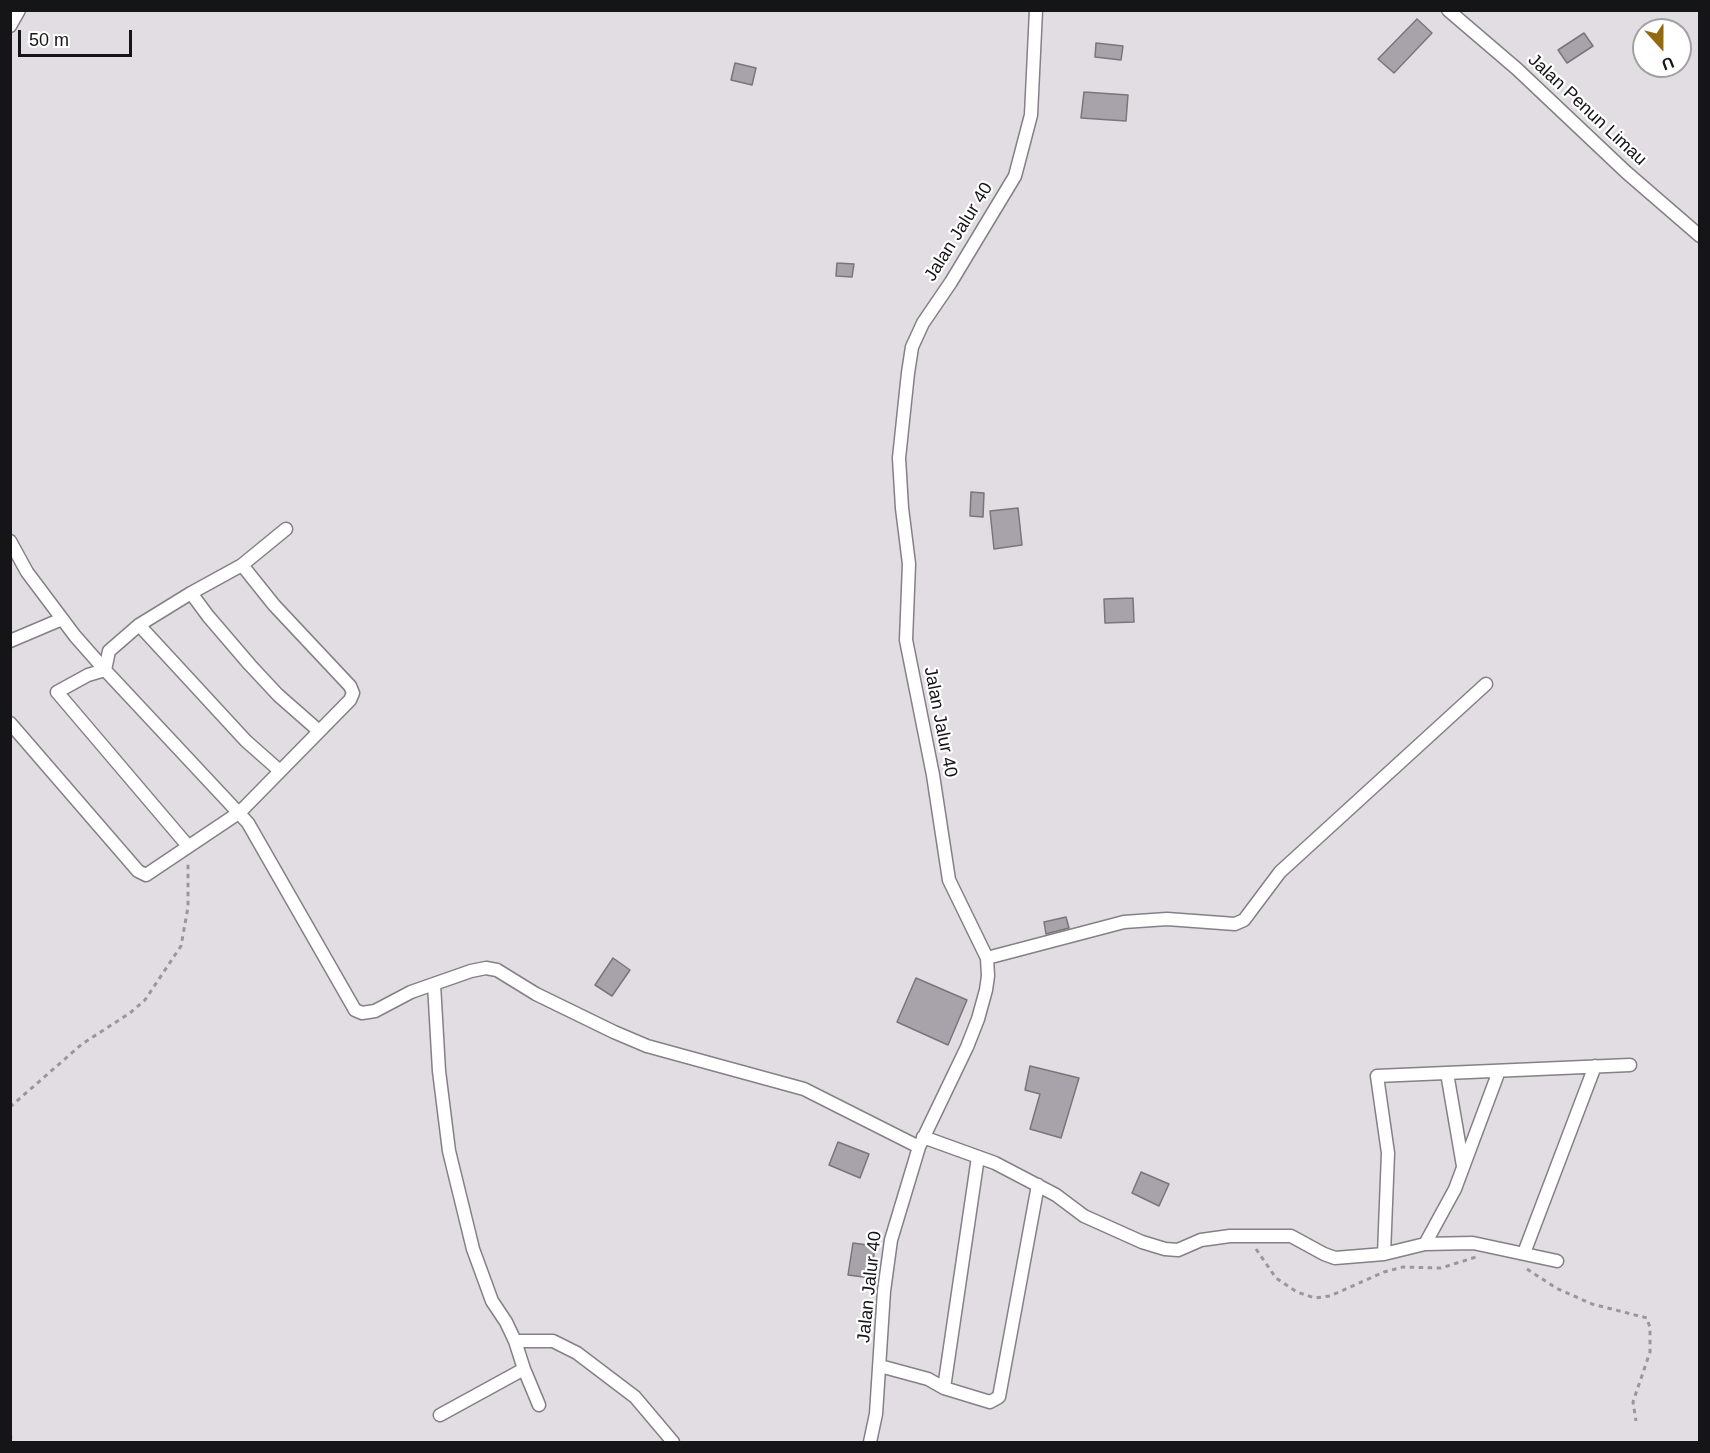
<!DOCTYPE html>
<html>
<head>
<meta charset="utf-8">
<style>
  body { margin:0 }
  #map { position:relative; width:1710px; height:1453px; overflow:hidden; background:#e2dde3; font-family:Helvetica,sans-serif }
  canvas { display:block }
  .frame { position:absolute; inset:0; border:12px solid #151416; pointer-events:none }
  .north { position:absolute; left:1632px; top:18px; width:60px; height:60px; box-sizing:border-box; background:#fff; border:2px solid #a1a1a2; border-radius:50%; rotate:159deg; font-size:16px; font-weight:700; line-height:24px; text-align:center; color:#151416 }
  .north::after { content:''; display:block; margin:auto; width:21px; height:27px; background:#916911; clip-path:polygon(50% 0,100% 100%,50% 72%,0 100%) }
  .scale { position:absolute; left:18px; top:30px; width:114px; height:27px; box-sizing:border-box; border:3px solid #151416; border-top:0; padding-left:8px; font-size:18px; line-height:21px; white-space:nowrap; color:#151416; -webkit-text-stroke:4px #fff; paint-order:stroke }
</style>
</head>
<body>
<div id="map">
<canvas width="1710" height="1453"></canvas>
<div class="frame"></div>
<div class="north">U</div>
<div class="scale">50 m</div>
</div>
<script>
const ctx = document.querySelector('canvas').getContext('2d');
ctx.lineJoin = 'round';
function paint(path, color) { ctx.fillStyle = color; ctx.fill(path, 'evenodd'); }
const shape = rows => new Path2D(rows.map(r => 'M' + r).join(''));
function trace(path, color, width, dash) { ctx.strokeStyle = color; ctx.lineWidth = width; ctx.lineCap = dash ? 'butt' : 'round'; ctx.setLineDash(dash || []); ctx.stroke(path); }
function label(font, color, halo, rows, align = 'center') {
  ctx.font = font + ' Helvetica,sans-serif'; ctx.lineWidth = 4.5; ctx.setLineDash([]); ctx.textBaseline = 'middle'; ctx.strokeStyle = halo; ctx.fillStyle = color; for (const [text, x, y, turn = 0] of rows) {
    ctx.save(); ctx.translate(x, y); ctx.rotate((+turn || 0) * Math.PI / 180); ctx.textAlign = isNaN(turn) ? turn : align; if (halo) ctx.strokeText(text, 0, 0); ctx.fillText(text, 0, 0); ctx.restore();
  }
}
const building = shape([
  [1417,19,1432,33,1394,73,1378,59,1417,19],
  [1584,33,1593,46,1567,63,1558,50,1584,33],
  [1096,43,1123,46,1121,60,1095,57,1096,43],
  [735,63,756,68,752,85,731,80,735,63],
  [1084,92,1128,95,1126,121,1081,118,1084,92],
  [837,263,854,264,852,277,836,276,837,263],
  [971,492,984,493,983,517,970,516,971,492],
  [1018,508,1022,545,994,549,990,511,1018,508],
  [1133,598,1134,622,1105,623,1104,599,1133,598],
  [1066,917,1069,928,1046,934,1044,922,1066,917],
  [613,958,630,970,612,996,595,985,613,958],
  [916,978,967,1000,948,1045,897,1022,916,978],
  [1030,1066,1079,1078,1061,1138,1030,1129,1040,1094,1025,1090,1030,1066],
  [838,1142,869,1154,860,1178,829,1165,838,1142],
  [1141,1172,1169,1184,1159,1206,1132,1193,1141,1172],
  [853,1243,875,1246,871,1278,848,1275,853,1243]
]);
paint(building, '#a8a3aa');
trace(building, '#7a757b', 1.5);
const minor = shape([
  [1448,10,1517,69,1626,172,1700,236],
  [10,26,19,10],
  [286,529,242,565,191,593,139,625,109,651,105,670,248,823,355,1010,362,1013,375,1011,411,992,471,971,486,968,497,970,536,994,614,1032,647,1046,804,1089,919,1147],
  [10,541,27,572,75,636,105,670,88,675,57,692,188,846],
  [191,593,208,616,250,665,278,695,319,731],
  [139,625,246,741,280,771],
  [10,641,62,619],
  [10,723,138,871,146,875,240,812,350,700,353,693,350,686,274,605,242,565],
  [987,958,1124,922,1167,919,1235,924,1244,920,1280,872,1486,684],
  [434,984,439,1071,449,1151,473,1249,492,1301,506,1322,515,1341,553,1341,577,1353,635,1397,673,1442],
  [1447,1073,1463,1166],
  [923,1137,995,1163,1056,1195,1084,1216,1142,1242,1165,1249,1178,1250,1201,1240,1230,1236,1291,1236,1324,1254,1335,1258,1384,1254,1425,1244,1473,1243,1557,1261],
  [1425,1244,1455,1189,1499,1071],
  [1524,1253,1595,1066],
  [1384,1254,1388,1153,1377,1076,1630,1065],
  [515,1341,524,1369,539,1405],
  [880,1366,928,1379,944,1388,990,1402,999,1397,1038,1185],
  [944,1388,978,1157],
  [440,1415,524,1369],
  [870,1442,876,1414,884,1291,891,1240,919,1147,967,1047,978,1019,986,990,988,976,987,958,949,880,933,775,906,640,909,564,902,508,899,458,908,373,912,347,923,323,951,282,1015,176,1031,115,1036,10]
]);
trace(minor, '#848085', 15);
trace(shape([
  [10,1107,82,1044,130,1013,145,1000,181,946,188,907,188,863],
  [1256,1249,1276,1278,1297,1292,1315,1298,1330,1296,1384,1272,1403,1267,1441,1268,1476,1257],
  [1527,1269,1556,1288,1592,1304,1647,1318,1650,1328,1650,1352,1633,1402,1636,1421],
  [10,1434,12,1442]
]), '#9a979b', 3, [4.5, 4.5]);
trace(minor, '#fff', 12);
label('18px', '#151416', '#fff', [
  ["Jalan Penun Limau",1587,110,43],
  ["Jalan Jalur 40",959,232,-58],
  ["Jalan Jalur 40",940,722,79],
  ["Jalan Jalur 40",870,1287,-84]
]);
</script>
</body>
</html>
